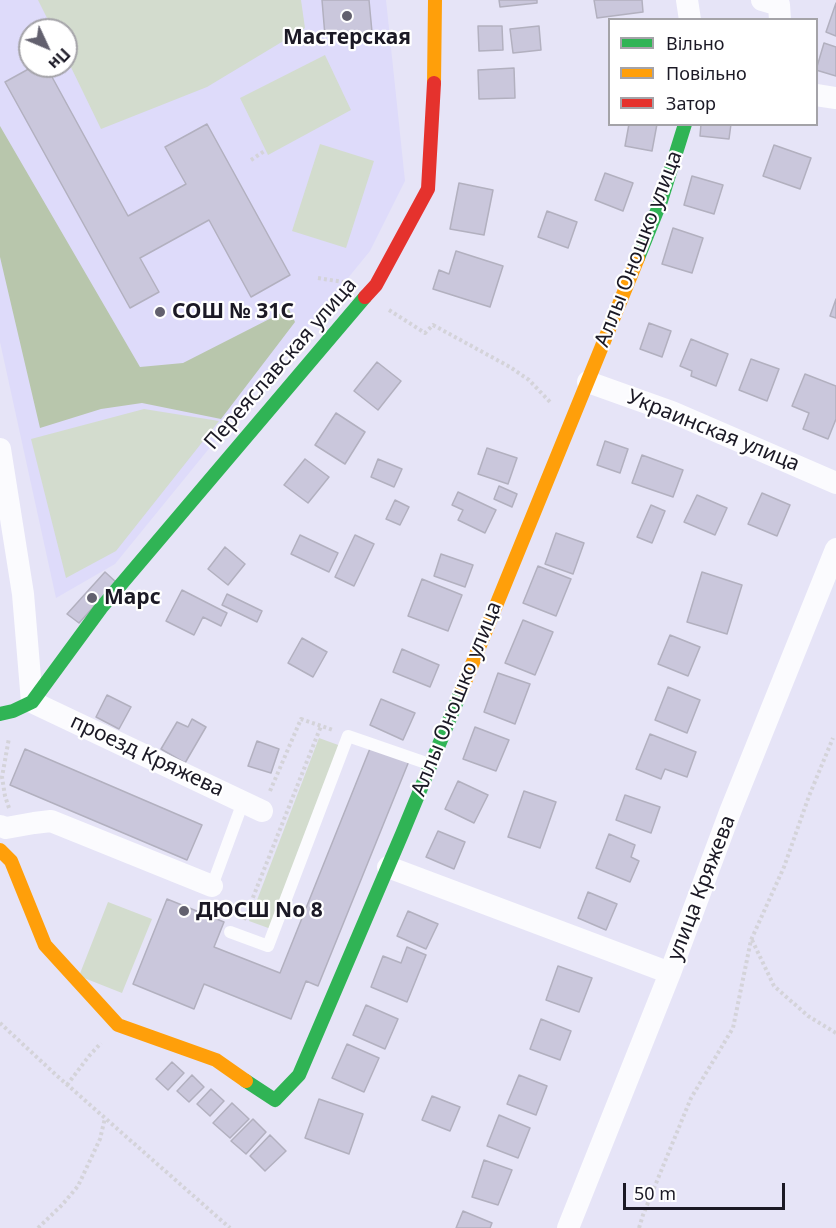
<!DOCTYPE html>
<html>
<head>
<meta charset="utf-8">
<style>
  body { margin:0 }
  #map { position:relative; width:836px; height:1228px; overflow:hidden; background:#e6e4f7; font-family:"Noto Sans",sans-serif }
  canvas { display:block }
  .legend { position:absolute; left:608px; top:18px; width:210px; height:108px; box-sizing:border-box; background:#fff; border:2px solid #a4a3a8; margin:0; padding:8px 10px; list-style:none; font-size:18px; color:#1b1925 }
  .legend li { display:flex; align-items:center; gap:12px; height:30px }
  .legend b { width:30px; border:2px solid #a4a3a8 }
  .north { position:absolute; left:18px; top:18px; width:60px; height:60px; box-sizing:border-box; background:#fff; border:2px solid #a4a3a8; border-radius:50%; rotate:134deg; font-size:16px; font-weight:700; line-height:24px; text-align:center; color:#1b1925 }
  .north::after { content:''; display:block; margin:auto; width:21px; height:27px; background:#62606e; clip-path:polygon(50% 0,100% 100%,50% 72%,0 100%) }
  .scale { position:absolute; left:623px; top:1183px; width:162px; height:27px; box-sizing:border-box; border:3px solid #1b1925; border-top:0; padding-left:8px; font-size:18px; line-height:21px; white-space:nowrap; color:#1b1925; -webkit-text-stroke:4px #fff; paint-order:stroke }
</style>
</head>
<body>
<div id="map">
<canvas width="836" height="1228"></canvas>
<ul class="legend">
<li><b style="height:8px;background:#30b455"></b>Вільно</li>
<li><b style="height:8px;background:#ff9f0a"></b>Повільно</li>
<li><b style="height:8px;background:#e5322d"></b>Затор</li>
</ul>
<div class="north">Пн</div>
<div class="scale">50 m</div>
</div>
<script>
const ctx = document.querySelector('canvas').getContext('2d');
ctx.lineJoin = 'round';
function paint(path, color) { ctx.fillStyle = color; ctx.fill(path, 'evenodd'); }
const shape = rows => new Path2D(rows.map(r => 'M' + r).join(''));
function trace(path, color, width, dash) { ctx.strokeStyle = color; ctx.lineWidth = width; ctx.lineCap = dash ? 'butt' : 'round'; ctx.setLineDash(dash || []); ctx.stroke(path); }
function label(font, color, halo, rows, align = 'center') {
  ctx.font = font + ' "Noto Sans",sans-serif'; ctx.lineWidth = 4.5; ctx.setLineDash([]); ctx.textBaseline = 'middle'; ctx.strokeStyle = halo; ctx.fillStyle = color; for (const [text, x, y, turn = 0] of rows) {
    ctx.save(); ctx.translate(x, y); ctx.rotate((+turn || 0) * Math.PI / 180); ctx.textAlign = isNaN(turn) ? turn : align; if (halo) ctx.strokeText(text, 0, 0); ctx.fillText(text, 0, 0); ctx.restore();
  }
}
paint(shape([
  [0,0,386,0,405,181,370,251,115,564,56,598,0,342],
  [30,30,66,30,66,66,30,66]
]), '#dedbfa');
paint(shape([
  [38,0,301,0,305,28,207,87,101,129,66,57,66,30,53,30],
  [325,55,351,110,268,155,240,98],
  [320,144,374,161,346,248,292,231],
  [144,409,219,421,116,551,66,578,31,439],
  [319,738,341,746,271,929,249,921],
  [108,902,152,919,122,993,79,976]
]), '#d3dcce');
paint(shape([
  [0,126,140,367,183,363,289,309,295,322,221,419,142,403,101,409,40,428,0,257]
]), '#b8c6ac');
const building = shape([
  [322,0,369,0,372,32,325,36,322,0],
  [499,0,537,0,537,3,500,7,499,0],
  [594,0,642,0,643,12,597,18,594,0],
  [836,3,836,36,826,32,836,3],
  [478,26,502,26,503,50,479,51,478,26],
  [539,26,541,50,513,53,510,29,539,26],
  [824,43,836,47,836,76,816,70,824,43],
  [34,66,46,66,128,216,186,184,165,147,207,124,290,275,251,297,209,220,140,258,159,292,130,308,5,82,34,66],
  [514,68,515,98,479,99,478,70,514,68],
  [629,124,657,124,652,151,625,146,629,124],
  [701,124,731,124,729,139,700,136,701,124],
  [774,145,811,158,800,189,763,176,774,145],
  [605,173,633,183,623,211,595,200,605,173],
  [692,176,723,185,714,214,684,205,692,176],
  [459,183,493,190,484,235,450,229,459,183],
  [547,211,577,222,568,248,538,237,547,211],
  [673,228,703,238,692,273,662,264,673,228],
  [456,251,503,266,490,307,433,289,439,270,449,274,456,251],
  [836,299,836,318,830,316,836,299],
  [649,323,671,331,662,357,640,349,649,323],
  [691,339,728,354,716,386,691,376,692,371,680,366,691,339],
  [751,359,779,369,767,401,739,390,751,359],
  [377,362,401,381,378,410,354,391,377,362],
  [805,374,836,386,836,419,828,439,803,429,809,413,792,406,805,374],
  [336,413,365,432,345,464,315,445,336,413],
  [605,441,628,449,620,473,597,465,605,441],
  [487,448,517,458,508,484,478,474,487,448],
  [642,455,683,470,673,497,632,483,642,455],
  [305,459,329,477,308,503,284,485,305,459],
  [378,459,402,469,394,487,371,477,378,459],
  [499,486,517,494,512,507,494,499,499,486],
  [458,492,496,510,485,533,458,520,463,510,452,505,458,492],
  [762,493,790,505,777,536,748,524,762,493],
  [697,495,727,508,715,535,684,522,697,495],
  [395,500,409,507,400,525,386,519,395,500],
  [651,505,665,511,652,543,637,537,651,505],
  [556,533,584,543,573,574,545,564,556,533],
  [300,535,338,553,329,572,291,554,300,535],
  [355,535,374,544,354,586,335,577,355,535],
  [225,547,245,564,228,585,208,569,225,547],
  [441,554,473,565,465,587,434,576,441,554],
  [538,566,571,579,556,616,523,603,538,566],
  [105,572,116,582,79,623,67,614,105,572],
  [702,572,742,585,727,634,687,622,702,572],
  [422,579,462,595,448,631,408,616,422,579],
  [182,590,227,613,221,626,203,617,194,635,166,621,182,590],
  [227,594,262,611,257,622,222,605,227,594],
  [523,620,553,632,535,675,505,663,523,620],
  [670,635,700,647,688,676,658,664,670,635],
  [302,638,327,652,313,677,288,663,302,638],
  [402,649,439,665,430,687,393,672,402,649],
  [498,673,530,684,515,724,484,712,498,673],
  [668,687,700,700,687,733,655,720,668,687],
  [107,695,131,707,119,729,96,717,107,695],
  [381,699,415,713,403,740,370,725,381,699],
  [192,719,206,727,185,763,161,749,177,722,188,727,192,719],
  [475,727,509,740,496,771,463,759,475,727],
  [650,734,696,752,687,777,665,769,661,779,636,769,650,734],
  [257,741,279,749,271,773,248,766,257,741],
  [371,746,409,761,318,986,306,981,291,1019,204,984,194,1009,133,984,167,899,224,922,214,947,280,973,371,746],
  [25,749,202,825,187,860,10,785,25,749],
  [458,781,488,795,474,823,445,809,458,781],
  [524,791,556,802,540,848,508,837,524,791],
  [625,795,660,807,651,833,616,820,625,795],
  [438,831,465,842,454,869,426,857,438,831],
  [609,834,635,845,631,857,639,861,630,882,596,868,609,834],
  [588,892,617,904,606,930,578,918,588,892],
  [408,911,438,924,426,949,397,936,408,911],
  [407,947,426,955,407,1002,371,987,383,956,401,963,407,947],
  [558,966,592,978,579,1012,546,1000,558,966],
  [366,1005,398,1019,385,1049,353,1035,366,1005],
  [541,1019,571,1031,560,1060,530,1049,541,1019],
  [347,1044,379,1058,364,1092,332,1078,347,1044],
  [172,1062,184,1073,168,1090,156,1079,172,1062],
  [192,1075,204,1087,189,1102,177,1091,192,1075],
  [519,1075,547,1086,536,1115,507,1104,519,1075],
  [211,1089,224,1101,210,1116,197,1104,211,1089],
  [432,1096,460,1107,450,1131,422,1120,432,1096],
  [319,1099,363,1114,349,1154,305,1138,319,1099],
  [232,1103,249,1119,230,1138,213,1123,232,1103],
  [499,1115,530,1128,518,1158,487,1146,499,1115],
  [253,1119,266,1132,246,1154,231,1141,253,1119],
  [270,1135,286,1151,265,1171,250,1156,270,1135],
  [484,1160,512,1170,498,1205,472,1197,484,1160],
  [463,1211,492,1223,490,1228,456,1228,463,1211]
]);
paint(building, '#cac7dc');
trace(building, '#b2b0bf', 1.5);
trace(shape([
  [251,160,266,150],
  [318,278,343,282],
  [389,310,425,333,433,325,510,367,529,380,551,403],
  [270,791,301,719,333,730],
  [9,808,5,796,2,777,9,738],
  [244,920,321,726],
  [752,940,774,986,808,1016,836,1033],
  [0,1023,55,1074,230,1228],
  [67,1085,89,1056,101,1043],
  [38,1228,62,1205,78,1186,100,1139,105,1118],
  [639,1228,643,1215,691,1098,733,1028,751,940,784,867,809,796,833,738]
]), '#d4d3d9', 4, [3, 3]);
trace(shape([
  [212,886,243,802],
  [230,932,268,946,348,736,429,764]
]), '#fbfbfe', 12);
trace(shape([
  [687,0,690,20],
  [762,0,779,5,780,20],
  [816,95,836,98],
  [588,382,672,412,836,483],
  [0,449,23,594,32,702,262,811],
  [0,826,6,828,34,823,51,821,212,886],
  [388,867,670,973],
  [568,1228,670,973,730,812,836,549]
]), '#fbfbfe', 22);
trace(shape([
  [638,258,661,201,685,124],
  [0,714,13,711,32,702,101,608,365,297],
  [246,1081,275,1100,299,1075,402,834,462,689]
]), '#30b455', 14);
trace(shape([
  [434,83,435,0],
  [462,689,638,258],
  [0,850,11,861,45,945,118,1025,216,1060,246,1081]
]), '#ff9f0a', 14);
trace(shape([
  [365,297,376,285,428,189,434,83]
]), '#e5322d', 14);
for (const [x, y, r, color] of [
  [347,16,6,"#62606e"],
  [160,312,6,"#62606e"],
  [92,598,6,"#62606e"],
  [184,911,6,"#62606e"]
]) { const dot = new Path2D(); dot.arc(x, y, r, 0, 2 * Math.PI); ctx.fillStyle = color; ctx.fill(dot); trace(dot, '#fff', 2); }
label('bold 21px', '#1b1925', '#fff', [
  ["Мастерская",347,38,"center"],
  ["СОШ № 31С",172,312],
  ["Марс",104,598],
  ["ДЮСШ No 8",196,911]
], 'left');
label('21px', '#1b1925', '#fff', [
  ["Аллы Оношко улица",639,249,-69],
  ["Переяславская улица",281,364,-49],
  ["Украинская улица",713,431,22],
  ["Аллы Оношко улица",457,699,-68],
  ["проезд Кряжева",147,756,25],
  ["улица Кряжева",702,888,-69]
]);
</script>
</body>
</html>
